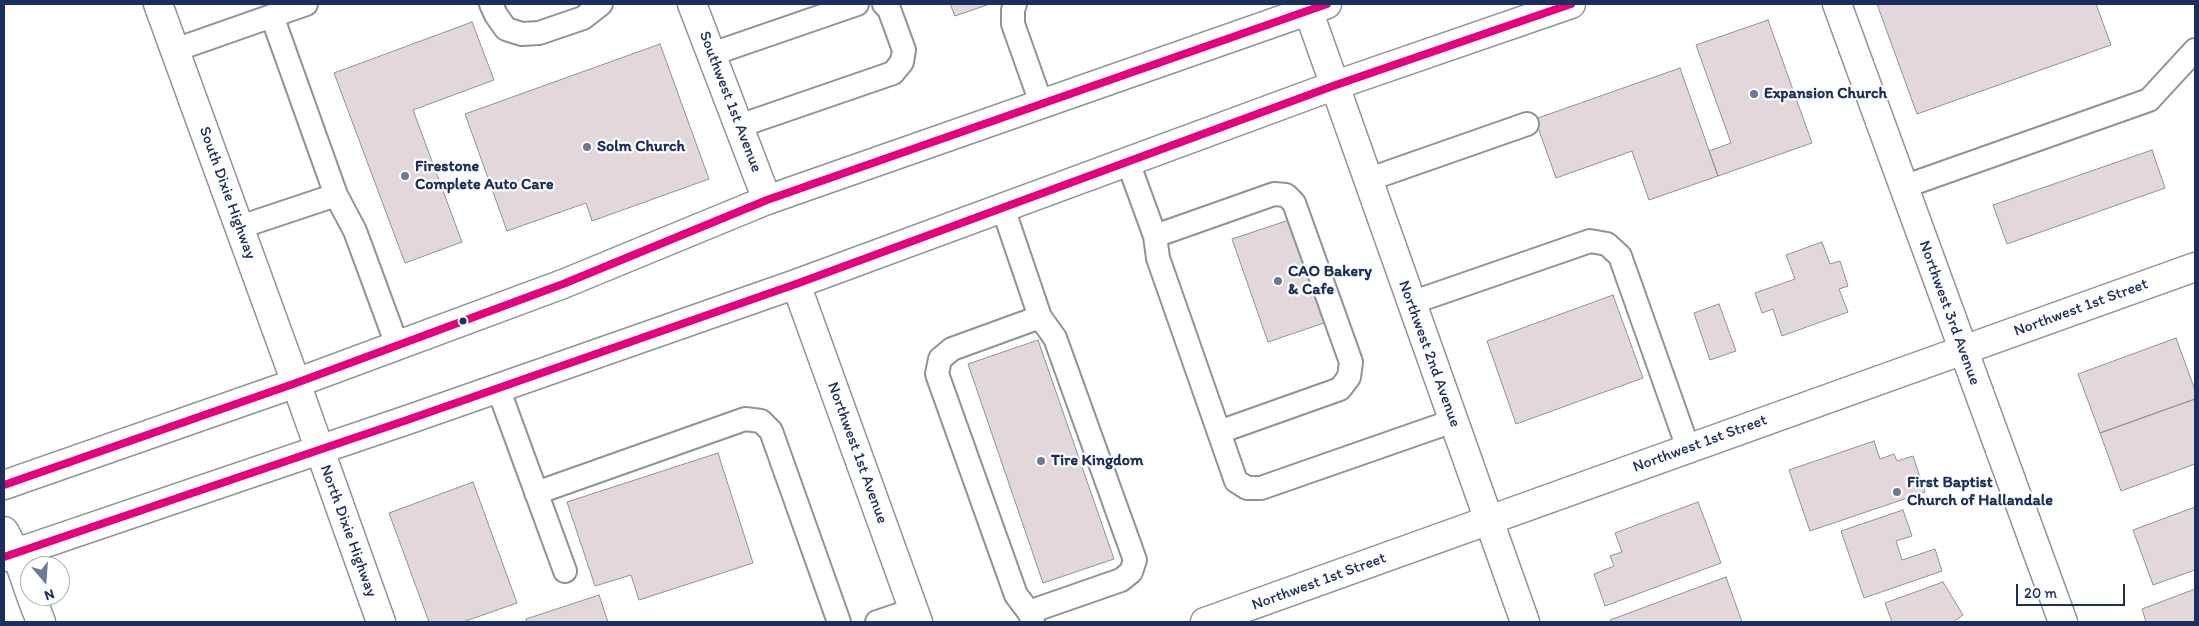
<!DOCTYPE html>
<html>
<head>
<meta charset="utf-8">
<style>
  body { margin:0 }
  #map { position:relative; width:2199px; height:626px; overflow:hidden; background:#fff; font-family:Itim,sans-serif }
  canvas { display:block }
  .frame { position:absolute; inset:0; border:5px solid #1b2f5e; pointer-events:none }
  .north { position:absolute; left:20px; top:556px; width:50px; height:50px; box-sizing:border-box; background:#fff; border:1px solid #a4acbf; border-radius:50%; rotate:162deg; font-size:14px; font-weight:700; line-height:20px; text-align:center; color:#1b2f5e }
  .north::after { content:''; display:block; margin:auto; width:18px; height:22px; background:#6b7896; clip-path:polygon(50% 0,100% 100%,50% 72%,0 100%) }
  .scale { position:absolute; left:2016px; top:584px; width:109px; height:22px; box-sizing:border-box; border:2px solid #1b2f5e; border-top:0; padding-left:6px; font-size:15px; line-height:18px; white-space:nowrap; color:#1b2f5e; -webkit-text-stroke:4px #fff; paint-order:stroke }
</style>
</head>
<body>
<div id="map">
<canvas width="2199" height="626"></canvas>
<div class="frame"></div>
<div class="north">N</div>
<div class="scale">20 m</div>
</div>
<script>
const ctx = document.querySelector('canvas').getContext('2d');
ctx.lineJoin = 'round';
function paint(path, color) { ctx.fillStyle = color; ctx.fill(path, 'evenodd'); }
const shape = rows => new Path2D(rows.map(r => 'M' + r).join(''));
function trace(path, color, width, dash) { ctx.strokeStyle = color; ctx.lineWidth = width; ctx.lineCap = dash ? 'butt' : 'round'; ctx.setLineDash(dash || []); ctx.stroke(path); }
function label(font, color, halo, rows, align = 'center') {
  ctx.font = font + ' Itim,sans-serif'; ctx.lineWidth = 4.5; ctx.setLineDash([]); ctx.textBaseline = 'middle'; ctx.strokeStyle = halo; ctx.fillStyle = color; for (const [text, x, y, turn = 0] of rows) {
    ctx.save(); ctx.translate(x, y); ctx.rotate((+turn || 0) * Math.PI / 180); ctx.textAlign = isNaN(turn) ? turn : align; if (halo) ctx.strokeText(text, 0, 0); ctx.fillText(text, 0, 0); ctx.restore();
  }
}
const building = shape([
  [950,4,987,4,987,5,955,16,950,4],
  [1877,4,2096,4,2111,45,1917,114,1877,4],
  [1768,20,1812,143,1718,176,1709,151,1731,143,1696,45,1768,20],
  [472,22,494,80,413,110,462,242,405,263,334,73,472,22],
  [660,44,709,179,592,221,586,203,507,231,465,114,660,44],
  [1680,68,1718,176,1649,200,1632,151,1556,178,1535,119,1680,68],
  [2152,150,2165,188,2007,244,1993,205,2152,150],
  [1289,220,1324,323,1268,342,1232,239,1289,220],
  [1822,242,1830,264,1840,261,1848,286,1839,289,1848,312,1782,336,1773,309,1762,313,1755,293,1795,279,1786,255,1822,242],
  [1613,295,1643,378,1516,424,1487,341,1613,295],
  [1719,304,1736,351,1710,360,1694,313,1719,304],
  [2176,338,2195,390,2195,399,2100,433,2078,374,2176,338],
  [1038,340,1114,559,1043,583,968,364,1038,340],
  [2195,399,2195,464,2121,491,2100,433,2195,399],
  [1874,441,1880,459,1894,454,1897,461,1913,456,1925,492,1810,531,1789,470,1874,441],
  [718,453,753,563,639,600,631,575,595,586,567,502,718,453],
  [473,482,517,603,463,622,429,622,389,513,473,482],
  [1698,502,1721,563,1605,606,1594,574,1614,566,1610,556,1622,552,1615,533,1698,502],
  [2195,507,2195,570,2153,585,2133,530,2195,507],
  [1903,510,1912,536,1896,541,1902,560,1935,549,1942,571,1864,598,1841,531,1903,510],
  [1726,577,1742,622,1611,622,1610,620,1726,577],
  [1943,582,1963,615,1953,622,1892,622,1885,603,1943,582],
  [2195,589,2195,622,2146,622,2142,609,2195,589],
  [599,595,608,622,527,622,526,619,599,595]
]);
paint(building, '#e2d8dc');
trace(building, '#8e929a', 1);
const service = shape([
  [491,4,496,15,506,29,522,34,539,33,583,18,601,4],
  [1015,4,1013,10,1013,24,1041,103],
  [272,16,336,195,355,231,397,345],
  [175,50,306,4],
  [712,54,857,4],
  [739,126,893,73,902,62,904,50,889,9,884,4],
  [1128,162,1155,236,1158,258,1236,481,1247,488,1261,488,1453,421],
  [1367,180,1527,124],
  [1903,187,2149,100,2195,50],
  [1003,208,1040,317,952,349,940,359,937,374,1016,595,1029,612,1033,622],
  [240,227,336,195],
  [1155,236,1274,194,1286,195,1294,203,1351,362,1349,377,1340,389,1219,432],
  [1411,303,1590,241,1607,244,1620,256,1688,448],
  [498,388,565,571],
  [536,493,745,419,761,421,771,431,839,622],
  [1029,612,1121,580,1131,572,1135,560,1055,338,1040,317],
  [877,622,913,610]
]);
const minor = shape([
  [692,4,767,200],
  [1306,4,1525,622],
  [1837,4,2063,622],
  [796,284,918,622],
  [1205,622,2195,267]
]);
const secondary = shape([
  [158,4,296,383]
]);
const primary = shape([
  [296,383,381,622],
  [4,485,296,383,563,284,767,200,1327,4],
  [4,531,16,553,30,593],
  [4,557,410,419,796,284,1333,86,1571,4],
  [31,596,41,622]
]);
trace(service, '#8e929a', 26);
trace(minor, '#8e929a', 31);
trace(secondary, '#8e929a', 31);
trace(primary, '#8e929a', 31);
trace(service, '#fff', 22);
trace(minor, '#fff', 28);
trace(secondary, '#fff', 28);
trace(primary, '#fff', 28);
trace(shape([
  [4,485,296,383,563,284,767,200,1327,4],
  [4,557,410,419,796,284,1333,86,1571,4]
]), '#e5007d', 8);
for (const [x, y, r, color] of [
  [1754,94,5,"#6b7896"],
  [587,147,5,"#6b7896"],
  [405,176,5,"#6b7896"],
  [1278,281,5,"#6b7896"],
  [463,321,4.5,"#1b2f5e"],
  [1041,461,5,"#6b7896"],
  [1897,492,5,"#6b7896"]
]) { const dot = new Path2D(); dot.arc(x, y, r, 0, 2 * Math.PI); ctx.fillStyle = color; ctx.fill(dot); trace(dot, '#fff', 2); }
label('bold 16px', '#1b2f5e', '#fff', [
  ["Expansion Church",1764,94],
  ["Solm Church",597,147],
  ["Firestone",415,167],
  ["Complete Auto Care",415,185],
  ["CAO Bakery",1288,272],
  ["& Cafe",1288,290],
  ["Tire Kingdom",1051,461],
  ["First Baptist",1907,483],
  ["Church of Hallandale",1907,501]
], 'left');
label('16px', '#1b2f5e', '#fff', [
  ["Southwest 1st Avenue",730,102,69],
  ["South Dixie Highway",227,193,70],
  ["Northwest 1st Street",2081,308,-20],
  ["Northwest 3rd Avenue",1949,313,70],
  ["Northwest 2nd Avenue",1429,354,70],
  ["Northwest 1st Street",1700,444,-20],
  ["Northwest 1st Avenue",857,453,70],
  ["North Dixie Highway",348,531,70],
  ["Northwest 1st Street",1319,582,-20]
]);
</script>
</body>
</html>
